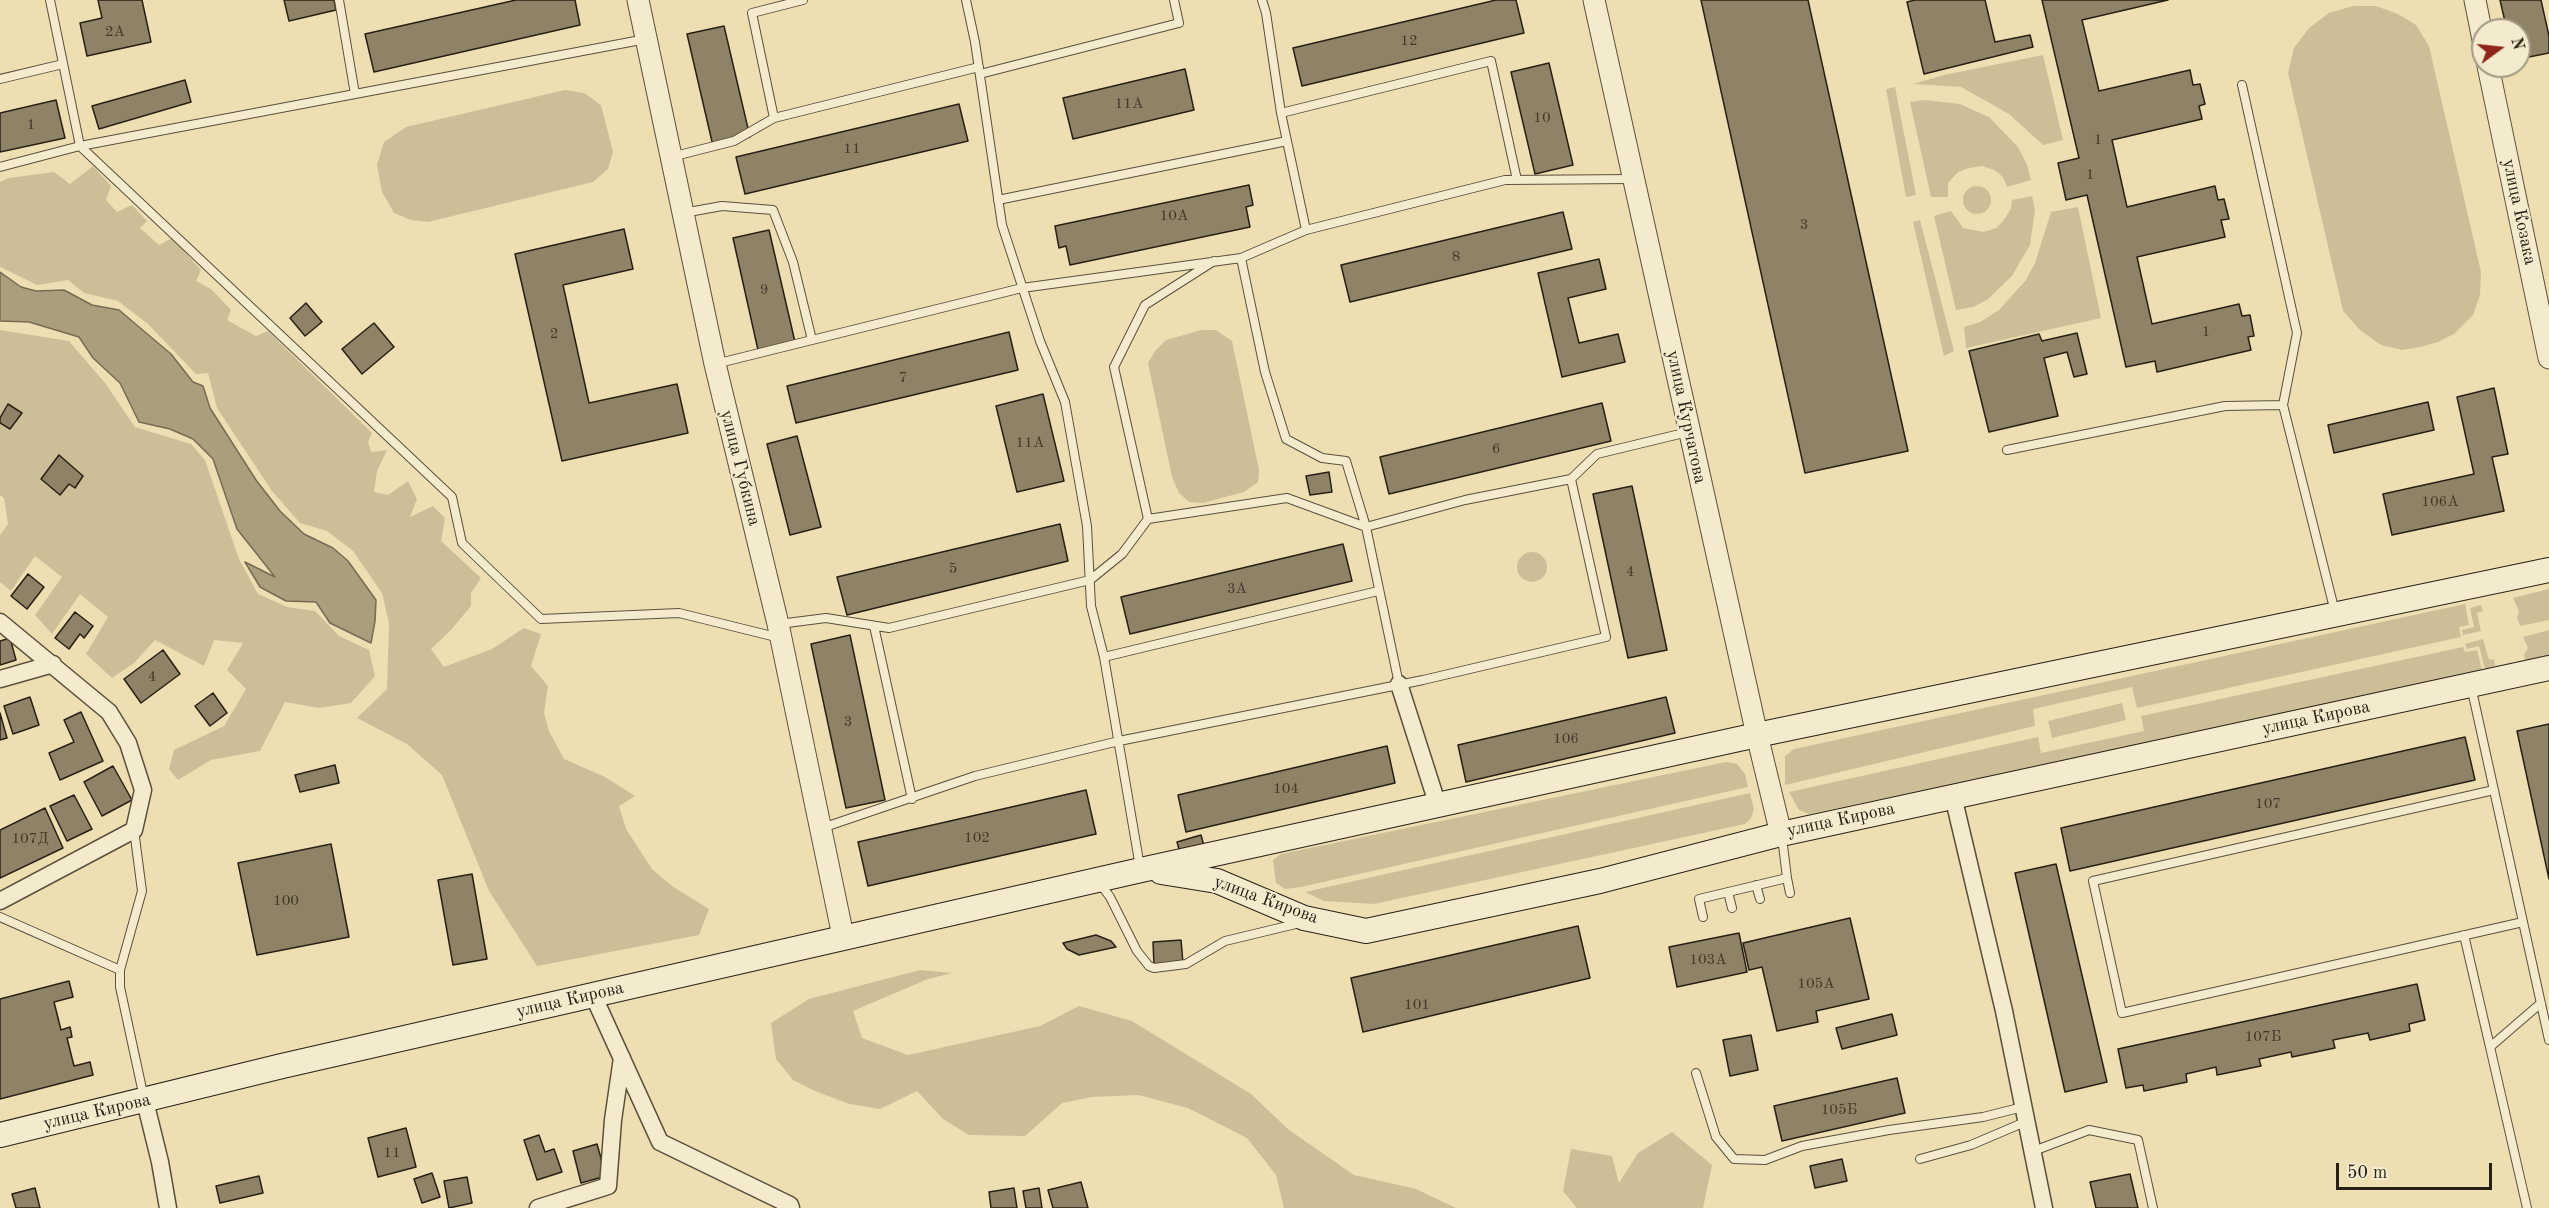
<!DOCTYPE html>
<html>
<head>
<meta charset="utf-8">
<style>
  body { margin:0 }
  #map { position:relative; width:2549px; height:1208px; overflow:hidden; background:#eedfb3; font-family:"Old Standard TT",serif }
  canvas { display:block }
  .north { position:absolute; left:2471px; top:18px; width:60px; height:60px; box-sizing:border-box; background:#f4eace; border:2px solid #a29984; border-radius:50%; rotate:75deg; font-size:16px; font-weight:700; line-height:24px; text-align:center; color:#282015 }
  .north::after { content:''; display:block; margin:auto; width:21px; height:27px; background:#8f2418; clip-path:polygon(50% 0,100% 100%,50% 72%,0 100%) }
  .scale { position:absolute; left:2336px; top:1163px; width:156px; height:27px; box-sizing:border-box; border:3px solid #282015; border-top:0; padding-left:8px; font-size:18px; line-height:21px; white-space:nowrap; color:#282015; -webkit-text-stroke:4px #f4eace; paint-order:stroke }
</style>
</head>
<body>
<div id="map">
<canvas width="2549" height="1208"></canvas>
<div class="north">N</div>
<div class="scale">50 m</div>
</div>
<script>
const ctx = document.querySelector('canvas').getContext('2d');
ctx.lineJoin = 'round';
function paint(path, color) { ctx.fillStyle = color; ctx.fill(path, 'evenodd'); }
const shape = rows => new Path2D(rows.map(r => 'M' + r).join(''));
function trace(path, color, width, dash) { ctx.strokeStyle = color; ctx.lineWidth = width; ctx.lineCap = dash ? 'butt' : 'round'; ctx.setLineDash(dash || []); ctx.stroke(path); }
function label(font, color, halo, rows, align = 'center') {
  ctx.font = font + ' "Old Standard TT",serif'; ctx.lineWidth = 4.5; ctx.setLineDash([]); ctx.textBaseline = 'middle'; ctx.strokeStyle = halo; ctx.fillStyle = color; for (const [text, x, y, turn = 0] of rows) {
    ctx.save(); ctx.translate(x, y); ctx.rotate((+turn || 0) * Math.PI / 180); ctx.textAlign = isNaN(turn) ? turn : align; if (halo) ctx.strokeText(text, 0, 0); ctx.fillText(text, 0, 0); ctx.restore();
  }
}
paint(shape([
  [2353,6,2376,6,2398,14,2416,25,2429,46,2481,272,2480,295,2473,315,2454,334,2438,342,2420,347,2402,350,2381,345,2360,330,2343,311,2288,73,2294,48,2309,28,2329,13],
  [2043,55,2063,140,2043,145,2009,114,1961,87,1913,84,1944,75],
  [1895,87,1916,195,1906,197,1886,89],
  [565,90,584,93,601,105,613,152,608,169,593,182,428,222,411,220,394,213,382,192,377,165,384,142,406,127],
  [1925,100,1960,104,1989,117,2018,147,2027,165,2031,180,2007,187,2003,177,1994,170,1982,166,1969,168,1958,172,1948,183,1948,197,1931,197,1910,102],
  [93,166,111,186,106,200,117,212,132,205,147,221,140,228,159,245,172,238,201,270,196,281,211,289,231,310,227,320,256,336,268,331,372,433,368,442,371,452,387,450,377,471,374,492,388,495,408,481,417,499,410,517,433,506,445,518,441,541,481,578,471,593,471,606,451,630,431,649,444,667,492,649,524,628,541,634,531,666,548,686,544,713,549,731,564,759,605,777,635,796,619,806,626,829,652,869,672,886,709,909,699,935,537,966,489,891,442,775,407,744,357,718,387,689,389,623,382,593,353,551,327,531,300,523,272,491,217,408,208,373,196,374,148,324,118,301,84,293,68,280,37,285,0,267,0,182,9,178,54,172,70,184],
  '1963 200a14 14 0 1 1 28 0a14 14 0 1 1-28 0Z',
  [2032,196,2035,210,2030,245,2012,276,1987,300,1973,307,1956,310,1934,216,1951,211,1963,228,1984,232,1996,228,2003,221,2011,209,2012,200],
  [2078,207,2101,318,1966,348,1964,327,1980,322,1999,310,2026,280,2035,263,2051,212],
  [1920,220,1954,351,1944,356,1913,222],
  [0,330,69,341,105,383,135,427,191,444,205,460,239,559,258,594,287,607,315,611,339,636,369,650,375,676,351,703,319,708,285,702,260,751,211,760,178,780,169,769,174,750,224,726,246,689,227,670,243,643,214,640,204,666,155,640,134,663,112,678,86,654,108,617,80,594,52,634,35,615,62,577,35,556,11,591,0,582,0,535,8,524,4,498,0,495],
  [1201,330,1216,330,1232,341,1259,470,1258,482,1244,492,1203,503,1189,502,1179,493,1172,477,1148,363,1155,351,1166,340],
  '1517 567a15 15 0 1 1 30 0a15 15 0 1 1-30 0Z',
  [2549,589,2549,620,2520,626,2517,618,2519,611,2513,598],
  [2465,604,2469,625,2459,627,2461,637,2137,708,2132,687,2033,709,2035,726,1785,785,1785,756,1794,749],
  [2481,605,2483,611,2477,613,2481,631,2463,635,2462,630,2474,627,2470,608],
  [2549,630,2549,660,2526,665,2524,655,2528,648,2523,637],
  [2483,639,2489,660,2494,659,2495,666,2485,669,2479,646,2467,649,2465,644],
  [2463,647,2465,652,2477,650,2483,674,1809,814,1799,810,1789,792,2038,737,2041,753,2144,731,2141,716],
  [2122,703,2126,720,2052,738,2048,721],
  [1726,762,1737,764,1745,774,1748,787,1301,887,1285,889,1276,883,1273,860,1281,854],
  [1750,793,1754,809,1751,818,1745,824,1374,904,1324,901,1305,892],
  [920,970,952,973,928,979,853,1011,862,1038,908,1055,1040,1026,1079,1006,1132,1021,1251,1094,1289,1130,1354,1175,1416,1189,1456,1208,1284,1208,1276,1175,1247,1138,1188,1108,1138,1095,1092,1097,1062,1103,1025,1136,969,1135,943,1119,917,1091,880,1109,850,1104,817,1092,793,1080,776,1059,771,1023,809,999],
  [1672,1132,1712,1165,1703,1208,1577,1208,1563,1191,1571,1149,1612,1156,1619,1183,1638,1153]
]), '#ccbf98');
const water = shape([
  [0,272,21,287,36,291,64,290,92,305,119,310,171,354,193,382,203,386,210,408,256,480,280,511,304,534,333,548,348,561,376,600,375,621,371,643,330,623,316,602,286,601,260,587,245,562,275,577,237,529,213,459,193,439,170,429,139,422,120,383,93,358,79,337,29,322,0,321,0,272]
]);
paint(water, '#ab9e7d');
trace(water, '#776c53', 1.5);
const building = shape([
  [98,0,142,0,151,42,87,56,80,23,102,18,98,0],
  [284,0,334,0,336,10,289,21,284,0],
  [516,0,575,0,580,25,374,72,365,34,516,0],
  [1496,0,1516,0,1524,33,1302,86,1293,48,1496,0],
  [1701,0,1808,0,1908,451,1805,473,1701,0],
  [1915,0,1985,0,1995,42,2030,35,2033,47,1924,74,1907,2,1915,0],
  [2042,0,2168,0,2082,20,2099,91,2190,70,2193,85,2200,84,2205,104,2199,106,2202,119,2112,140,2127,207,2215,186,2218,200,2224,199,2229,219,2221,220,2225,237,2137,257,2152,324,2239,304,2242,316,2250,315,2254,336,2248,337,2251,350,2157,372,2155,361,2126,367,2087,195,2066,200,2058,163,2079,158,2042,0],
  [2500,0,2541,0,2549,36,2549,53,2519,59,2519,30,2507,30,2500,0],
  [724,26,750,137,713,146,687,34,724,26],
  [1549,63,1573,165,1535,174,1511,72,1549,63],
  [1185,69,1194,110,1073,139,1063,98,1185,69],
  [185,80,191,102,99,129,92,106,185,80],
  [56,100,65,138,0,152,0,113,56,100],
  [959,104,968,141,745,194,736,157,959,104],
  [1249,185,1253,205,1246,207,1250,227,1070,265,1066,246,1059,248,1055,226,1249,185],
  [1563,212,1572,249,1350,302,1341,265,1563,212],
  [624,229,633,269,563,285,589,403,677,384,688,433,562,461,515,254,624,229],
  [769,230,795,342,758,350,733,238,769,230],
  [1599,259,1606,289,1568,298,1579,343,1618,334,1625,362,1562,377,1538,273,1599,259],
  [306,303,322,322,305,336,290,318,306,303],
  [374,323,394,347,362,374,342,349,374,323],
  [1009,332,1018,370,796,423,787,386,1009,332],
  [2077,333,2087,374,2074,377,2067,352,2044,358,2058,416,1989,432,1969,351,2039,334,2042,341,2077,333],
  [2494,388,2508,454,2492,457,2504,511,2392,535,2383,494,2474,474,2457,397,2494,388],
  [1043,394,1064,481,1017,492,996,406,1043,394],
  [2428,402,2434,430,2334,453,2328,425,2428,402],
  [1602,403,1611,441,1389,494,1380,457,1602,403],
  [8,404,22,413,10,429,0,423,0,418,8,404],
  [797,436,821,527,790,535,767,444,797,436],
  [59,455,83,476,75,488,69,484,60,495,41,479,59,455],
  [1329,472,1332,492,1310,495,1306,476,1329,472],
  [1632,486,1667,650,1628,658,1593,494,1632,486],
  [1060,524,1068,561,847,615,837,577,1060,524],
  [1343,544,1352,581,1130,634,1121,597,1343,544],
  [28,574,44,587,27,609,11,596,28,574],
  [75,612,93,626,84,638,80,634,69,649,55,638,75,612],
  [850,635,885,800,846,808,811,644,850,635],
  [10,638,16,660,0,665,0,641,10,638],
  [163,650,180,674,141,703,124,679,163,650],
  [213,693,227,713,210,726,195,706,213,693],
  [30,697,39,725,13,734,4,706,30,697],
  [1666,697,1675,733,1466,782,1458,745,1666,697],
  [81,712,103,761,60,780,49,753,74,742,64,720,81,712],
  [0,713,7,738,0,740,0,713],
  [2549,724,2549,879,2517,731,2549,724],
  [2465,737,2475,780,2070,871,2061,828,2465,737],
  [1387,746,1395,783,1186,832,1178,795,1387,746],
  [335,765,339,783,300,792,295,775,335,765],
  [113,766,132,800,102,816,84,782,113,766],
  [1086,790,1096,834,868,886,858,842,1086,790],
  [74,795,92,829,67,841,50,806,74,795],
  [45,808,63,848,0,878,0,830,45,808],
  [1201,835,1204,846,1180,853,1177,842,1201,835],
  [331,844,349,937,257,955,238,863,331,844],
  [2056,864,2107,1082,2065,1092,2015,873,2056,864],
  [472,874,487,959,453,965,438,880,472,874],
  [1850,918,1869,999,1816,1011,1818,1022,1777,1031,1762,967,1749,970,1743,943,1850,918],
  [1578,926,1590,978,1363,1032,1351,978,1578,926],
  [1739,933,1747,972,1677,987,1669,947,1739,933],
  [1096,935,1111,941,1116,947,1079,955,1067,949,1063,943,1096,935],
  [1181,940,1183,963,1154,965,1153,942,1181,940],
  [69,981,73,997,54,1002,61,1030,70,1027,72,1037,67,1038,74,1066,90,1062,93,1075,0,1099,0,999,69,981],
  [2417,984,2425,1020,2409,1024,2410,1031,2370,1040,2368,1033,2333,1040,2335,1048,2292,1057,2291,1052,2259,1059,2261,1066,2217,1075,2216,1067,2186,1074,2187,1082,2144,1091,2143,1085,2126,1088,2118,1049,2417,984],
  [1892,1014,1897,1035,1842,1049,1836,1028,1892,1014],
  [1751,1035,1758,1070,1730,1076,1723,1040,1751,1035],
  [1897,1078,1905,1113,1782,1141,1774,1106,1897,1078],
  [406,1128,416,1167,378,1177,368,1138,406,1128],
  [539,1135,545,1152,554,1149,562,1172,537,1180,524,1140,539,1135],
  [597,1144,606,1176,581,1183,573,1151,597,1144],
  [1842,1159,1847,1181,1815,1188,1810,1166,1842,1159],
  [432,1173,440,1197,422,1203,414,1179,432,1173],
  [2130,1174,2138,1208,2096,1208,2090,1182,2130,1174],
  [259,1176,263,1193,220,1203,216,1186,259,1176],
  [467,1177,472,1203,449,1208,444,1181,467,1177],
  [1081,1182,1088,1208,1053,1208,1048,1190,1081,1182],
  [35,1188,40,1208,16,1208,12,1194,35,1188],
  [1014,1188,1017,1208,991,1208,989,1192,1014,1188],
  [1039,1188,1042,1208,1026,1208,1023,1191,1039,1188]
]);
paint(building, '#8f8367');
trace(building, '#282015', 1.5);
const service = shape([
  [50,0,80,146,452,497,462,543,541,619,679,613,780,638],
  [339,0,355,94],
  [966,0,975,42,1002,225,1040,341,1065,402,1087,526,1091,606,1104,657,1140,867],
  [1262,0,1266,13,1281,113,1306,230],
  [980,74,1179,23,1174,0],
  [0,79,63,64],
  [2242,85,2297,333,2283,405,2335,612],
  [1281,113,1491,61,1517,180],
  [774,118,979,67],
  [671,157,734,141,774,118,752,13,803,0],
  [0,167,80,146,646,39],
  [998,200,1287,141],
  [683,213,722,206,773,210,793,262,812,340],
  [1241,258,1265,372,1286,439,1322,458,1346,461,1366,527,1465,500,1571,479],
  [1214,261,1145,305,1114,367,1148,519,1287,498,1366,527,1399,684],
  [715,364,1022,288,1241,258,1306,230,1505,180,1633,179],
  [2007,450,2225,406,2283,405],
  [779,624,826,618,889,628,1090,580,1122,554,1148,519],
  [874,626,912,799],
  [1104,657,1378,591],
  [2471,686,2549,1040],
  [2494,790,2093,881,2122,1013,2523,922],
  [822,828,975,776,1119,741,1423,680,1606,637,1571,479,1597,454,1688,432],
  [134,830,142,891,120,970,120,987,144,1098],
  [1787,878,1790,893],
  [1098,881,1110,897,1137,951,1149,966,1154,968,1186,964,1225,941,1300,923],
  [1756,885,1760,899],
  [1728,892,1732,908],
  [0,917,120,970],
  [1703,917,1699,899,1787,878,1782,837],
  [2464,935,2490,1047],
  [1696,1073,1716,1137,1734,1159,1765,1160,1802,1146,1889,1130,1983,1117,2023,1107],
  [2031,1152,2089,1130,2138,1140,2153,1208],
  [1920,1159,1971,1145,2025,1122],
  [2527,1208,2490,1047,2541,1003]
]);
const minor = shape([
  [0,622,109,712,128,743,143,790,134,830,0,901],
  [0,679,53,664],
  [1399,684,1438,806],
  [1953,796,2004,1011,2044,1208],
  [593,995,660,1142,790,1205,791,1208],
  [145,1101,160,1162,168,1208],
  [538,1208,608,1186,613,1120,622,1058]
]);
const tertiary = shape([
  [638,0,715,364,778,624,843,936],
  [1594,0,1757,735,1781,834],
  [2475,0,2483,40],
  [2488,66,2549,358]
]);
const secondary = shape([
  [1161,872,1217,881,1304,918,1366,931,1600,881,1781,834,2549,668],
  [0,1135,282,1066,1141,870,1757,735,2549,570]
]);
trace(service, '#5a503c', 10);
trace(minor, '#5a503c', 19);
trace(tertiary, '#5a503c', 23);
trace(secondary, '#282015', 26);
trace(service, '#f4eace', 8);
trace(minor, '#f4eace', 16);
trace(tertiary, '#f4eace', 21);
trace(secondary, '#f4eace', 24);
label('15px', '#42392a', null, [
  ["2А",115,32],
  ["12",1409,41],
  ["11А",1129,104],
  ["10",1542,118],
  ["1",31,125],
  ["1",2098,140],
  ["11",852,149],
  ["1",2090,175],
  ["10А",1174,216],
  ["3",1804,225],
  ["8",1456,257],
  ["9",764,290],
  ["1",2206,332],
  ["2",554,334],
  ["7",903,378],
  ["11А",1030,443],
  ["6",1496,449],
  ["106А",2440,502],
  ["5",953,569],
  ["4",1630,572],
  ["3А",1237,589],
  ["4",152,677],
  ["3",848,722],
  ["106",1566,739],
  ["104",1286,789],
  ["107",2268,804],
  ["102",977,838],
  ["107Д",30,839],
  ["100",286,901],
  ["103А",1708,960],
  ["105А",1816,984],
  ["101",1417,1005],
  ["107Б",2263,1037],
  ["105Б",1839,1110],
  ["11",392,1153]
]);
label('18px', '#282015', '#f4eace', [
  ["улица Козака",2519,212,78],
  ["улица Курчатова",1686,417,78],
  ["улица Губкина",740,468,76],
  ["улица Кирова",2316,718,-12],
  ["улица Кирова",1841,820,-12],
  ["улица Кирова",1266,900,20],
  ["улица Кирова",570,1000,-13],
  ["улица Кирова",97,1112,-13]
]);
</script>
</body>
</html>
